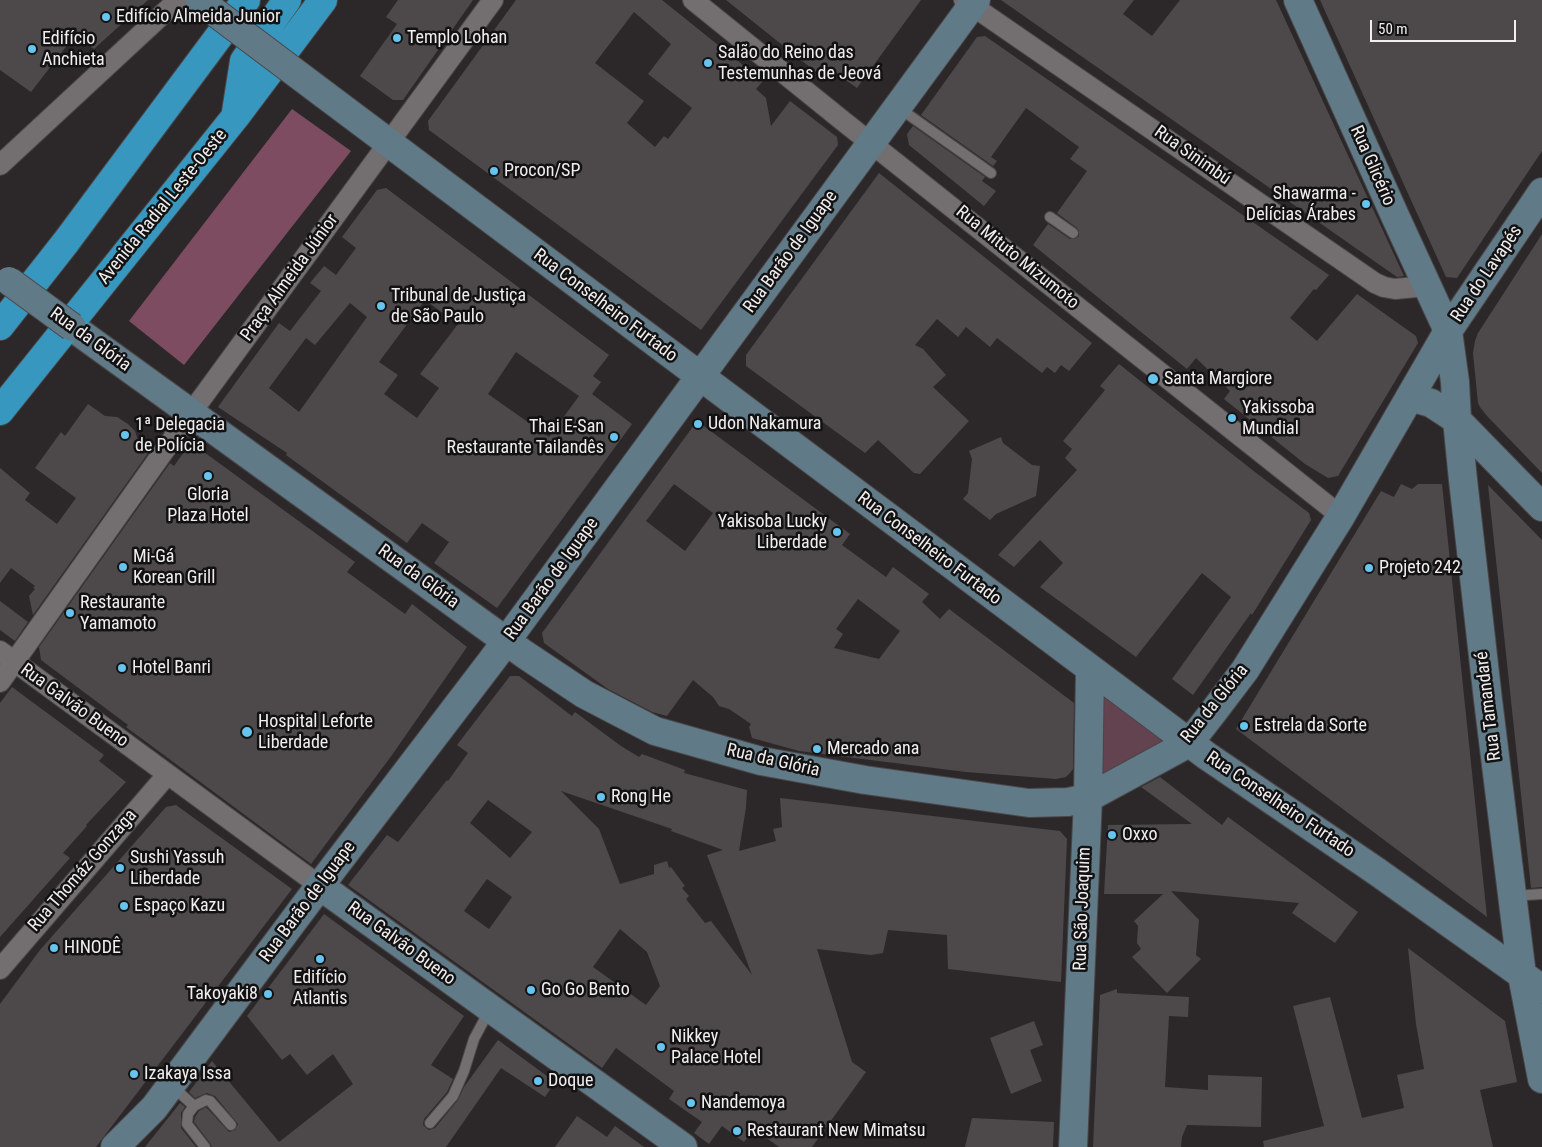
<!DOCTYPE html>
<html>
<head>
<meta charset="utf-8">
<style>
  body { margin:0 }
  #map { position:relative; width:1542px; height:1147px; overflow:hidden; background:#2c282a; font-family:"Roboto Condensed",sans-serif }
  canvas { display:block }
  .scale { position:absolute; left:1370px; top:20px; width:146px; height:22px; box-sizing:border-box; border:2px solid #f1eeef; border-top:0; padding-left:6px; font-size:15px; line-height:18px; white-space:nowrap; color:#f1eeef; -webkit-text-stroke:4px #131212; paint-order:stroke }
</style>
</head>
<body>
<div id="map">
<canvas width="1542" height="1147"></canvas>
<div class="scale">50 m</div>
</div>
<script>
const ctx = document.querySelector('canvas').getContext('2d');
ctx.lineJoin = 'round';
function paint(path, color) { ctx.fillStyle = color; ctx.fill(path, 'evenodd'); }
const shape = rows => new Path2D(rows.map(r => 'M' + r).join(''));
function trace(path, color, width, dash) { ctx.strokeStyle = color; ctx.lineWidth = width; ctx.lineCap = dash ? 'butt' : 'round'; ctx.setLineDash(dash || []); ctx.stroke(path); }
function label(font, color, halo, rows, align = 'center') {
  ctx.font = font + ' "Roboto Condensed",sans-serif'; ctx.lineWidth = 5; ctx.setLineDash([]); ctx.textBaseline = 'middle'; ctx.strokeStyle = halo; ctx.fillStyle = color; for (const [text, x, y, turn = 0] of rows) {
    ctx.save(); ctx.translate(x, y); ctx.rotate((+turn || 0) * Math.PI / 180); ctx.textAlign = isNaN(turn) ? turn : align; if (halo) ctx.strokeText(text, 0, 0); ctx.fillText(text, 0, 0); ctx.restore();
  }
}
paint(shape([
  [1093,681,1177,743,1092,787]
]), '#644350');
paint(shape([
  [292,109,351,151,184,365,129,321]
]), '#7e4c61');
paint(shape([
  [0,0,148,0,94,49,75,35,31,92,0,70],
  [398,0,473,0,403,100,393,100,360,76,397,24,386,17],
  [516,0,662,0,763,81,756,89,766,98,771,126,790,101,837,137,838,145,701,330,429,130,428,121],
  [634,12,671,44,648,74,692,108,668,139,664,136,655,147,627,123,644,101,595,63],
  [726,0,921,0,857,88,822,63,816,72],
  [1001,0,1134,0,1123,14,1152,36,1180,0,1276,0,1404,276,1397,277],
  [1320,0,1542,0,1542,151,1457,278,1446,277],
  [985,36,1329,275,1316,290,1314,289,1290,318,1317,341,1357,294,1416,336,1418,343,1338,476,1328,478,1305,464,1224,399,1230,391,1196,358,1187,369,1033,245,1048,224,1070,239,1075,239,1079,236,1079,231,1077,228,1057,213,1087,171,1070,159,1079,147,1026,108,991,157,997,161,993,166,921,115,977,37],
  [913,126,985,177,982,181,996,191,984,206,909,145,907,134],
  [879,173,1092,343,1069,371,1061,365,1055,373,1047,367,1042,373,997,338,990,347,966,327,958,337,937,319,915,345,923,349,946,375,933,387,969,421,920,474,914,473,878,440,865,453,746,366,746,355],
  [386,188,609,355,593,376,601,382,592,394,632,424,497,608,434,563,449,542,422,523,407,543,286,455,287,453,218,407,279,323,290,331,321,291,310,283,324,266,336,275,356,248,342,237,377,190],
  [425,300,458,324,420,374,439,388,417,418,384,394,398,375,379,362],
  [350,303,367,317,299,412,269,388,306,338,315,345],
  [516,352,579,396,549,437,488,394],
  [1542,234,1542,473,1487,416,1480,407,1478,403,1473,353,1475,341,1478,333],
  [1119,364,1251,469,1309,513,1311,520,1252,615,1251,613,1193,695,1172,679,1231,597,1202,573,1136,657,1040,587,1063,563,1040,540,1014,567,998,555,1077,470,1065,458,1072,449,1063,441,1105,390,1100,386],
  [88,404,105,416,117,417,128,424,135,431,138,440,151,449,33,615,29,596,35,589,33,588,35,586,11,568,0,583,0,468,30,493,25,500,57,524,76,498,35,468,61,432,65,436],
  [697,421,850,534,842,545,886,577,893,567,929,594,922,602,940,619,949,609,1074,703,1073,769,1070,773,1066,777,1056,779,966,772,799,751,752,738,749,727,751,724,729,709,719,706,713,697,693,680,667,716,652,712,608,689,544,643,542,633],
  [674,484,713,513,685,551,646,521],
  [858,599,900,631,879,659,834,648,843,634,836,629],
  [1001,437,1003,443,1032,465,1040,466,1036,496,996,514,990,520,963,499,968,493,972,459,969,451],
  [197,447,355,562,347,572,405,614,412,604,467,647,392,755,311,864,126,727,128,725,41,660,39,647,170,463,174,466,186,449],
  [1401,484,1412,489,1418,484,1442,484,1487,917,1236,729,1381,491,1394,497],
  [1488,485,1542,540,1542,887,1531,888],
  [0,601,28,622,15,641,0,630],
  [510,676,519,676,572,716,575,712,621,746,639,757,642,754,685,770,684,773,747,790,746,807,739,851,776,841,773,829,782,827,780,798,1060,831,1067,839,1061,982,948,969,947,935,888,930,883,953,871,955,817,949,852,1062,866,1072,812,1147,779,1147,754,1129,744,1142,722,1126,709,1144,694,1133,702,1122,669,1099,674,1091,616,1048,602,1068,348,885,387,835,398,842,447,780,448,781,468,753,457,745],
  [561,791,672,829,671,831,723,850,707,855,752,975,711,921,705,923,686,899,689,896,682,888,685,886,671,867,669,868,667,861,654,865,654,874,620,884,599,829],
  [488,800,532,832,510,858,470,823],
  [487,879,512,897,489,929,464,911],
  [620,929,647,952,660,986,646,1005,593,967],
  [12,687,104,755,99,761,126,782,86,825,87,826,63,853,70,858,0,937,0,703],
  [1160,777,1222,825,1228,817,1358,912,1335,943,1292,913,1299,903,1171,891,1199,920,1196,955,1201,959,1167,993,1132,957,1141,949,1137,943,1138,926,1134,921,1163,894,1104,894,1108,825,1192,824,1141,787],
  [176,805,292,889,96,1147,0,1147,0,1004,40,950,122,857,166,807],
  [324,914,464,1016,431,1065,453,1079,447,1092,424,1119,423,1125,426,1128,429,1130,435,1128,458,1100,464,1087,498,1040,555,1082,545,1097,501,1068,446,1147,212,1147,210,1143,194,1122,195,1117,199,1111,206,1107,229,1132,235,1130,238,1124,215,1096,207,1093,195,1098,189,1092,212,1061,279,1142,353,1084,333,1054,307,1075,290,1054,282,1060,247,1016],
  [1408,948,1505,1021,1517,1082,1480,1090,1493,1147,1264,1147,1263,1141,1324,1126,1293,1006,1330,997,1362,1118,1404,1108,1397,1075,1424,1069,1416,1024],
  [1117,989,1117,993,1189,997,1188,1017,1169,1016,1165,1087,1208,1090,1208,1075,1262,1077,1261,1127,1187,1125,1182,1137,1181,1147,1093,1147,1100,995],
  [1034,1021,1043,1045,1030,1050,1042,1081,1011,1094,990,1038],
  [180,1103,185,1107,181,1113,181,1128,196,1147,145,1147],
  [577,1116,607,1137,615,1126,644,1147,555,1147],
  [972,1118,1054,1122,1053,1147,965,1147]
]), '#4d494b');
const lane = shape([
  [899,108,991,173],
  [1050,217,1073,233],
  [1513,896,1542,894],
  [171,1085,194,1106],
  [430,1123,453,1096,464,1071,474,1039,490,1009],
  [205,1147,187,1124,188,1114,194,1106,206,1100,210,1101,231,1125]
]);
const street = shape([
  [693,0,843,121,1341,516],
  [964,0,1375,283,1384,287,1395,289,1427,286],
  [0,165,178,0],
  [0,651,320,886],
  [0,682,191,413,493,0],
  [0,969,167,775]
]);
const secondary = shape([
  [1298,0,1396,218,1448,331,1455,382,1457,420,1463,480,1488,700,1522,975,1542,1079],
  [325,95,1207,756,1376,871,1542,989],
  [72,327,524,654,584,694,655,731,761,761,865,780,1029,803,1068,802,1088,798,1189,743,1214,711,1245,670,1341,516,1448,331,1542,192],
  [1410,397,1431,403,1457,420,1542,507],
  [320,886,683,1147],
  [115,1147,154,1108,309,900,493,659,976,0],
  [1073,1147,1088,798,1090,670]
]);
const highway = shape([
  [236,112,244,61,287,0],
  [0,326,66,242,246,0],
  [0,411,236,116,323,0]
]);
trace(lane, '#4a4647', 12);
trace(street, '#4a4647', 22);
trace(secondary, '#4a4647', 30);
trace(highway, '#4a4647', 30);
trace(lane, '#736e70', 10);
trace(street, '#736e70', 20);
trace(secondary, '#617a88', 28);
trace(highway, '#3897bf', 28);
const secondaryBridge = shape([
  [200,1,325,95],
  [9,281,72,327]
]);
trace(secondaryBridge, '#4a4647', 30, []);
trace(secondaryBridge, '#617a88', 28);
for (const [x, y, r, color] of [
  [106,17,5,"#66c4ef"],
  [397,38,5,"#66c4ef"],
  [32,49,5,"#66c4ef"],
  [708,63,5,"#66c4ef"],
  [494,171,5,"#66c4ef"],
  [1366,204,5,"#66c4ef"],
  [381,306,5,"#66c4ef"],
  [1153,379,6,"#66c4ef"],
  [1232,418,5,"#66c4ef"],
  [698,424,5,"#66c4ef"],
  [125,435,5,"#66c4ef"],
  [614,437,5,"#66c4ef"],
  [208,476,5,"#66c4ef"],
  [837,532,5,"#66c4ef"],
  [123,567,5,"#66c4ef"],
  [1369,568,5,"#66c4ef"],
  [70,613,5,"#66c4ef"],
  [122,668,5,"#66c4ef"],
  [1244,726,5,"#66c4ef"],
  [247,732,6,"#66c4ef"],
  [817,749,5,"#66c4ef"],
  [601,797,5,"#66c4ef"],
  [1112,835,5,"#66c4ef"],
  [120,868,5,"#66c4ef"],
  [124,906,5,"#66c4ef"],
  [54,948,5,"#66c4ef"],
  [320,959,5,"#66c4ef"],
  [531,990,5,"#66c4ef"],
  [268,994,5,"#66c4ef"],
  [661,1047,5,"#66c4ef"],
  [134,1074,5,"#66c4ef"],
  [538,1081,5,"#66c4ef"],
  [691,1103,5,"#66c4ef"],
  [737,1131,5,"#66c4ef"]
]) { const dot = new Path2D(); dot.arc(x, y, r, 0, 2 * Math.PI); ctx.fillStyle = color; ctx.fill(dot); trace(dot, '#131212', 2); }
label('18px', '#f1eeef', '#131212', [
  ["Edifício Almeida Junior",116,17],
  ["Templo Lohan",407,38],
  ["Edifício",42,39],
  ["Anchieta",42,60],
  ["Salão do Reino das",718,53],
  ["Testemunhas de Jeová",718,74],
  ["Procon/SP",504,171],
  ["Shawarma -",1356,194,"right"],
  ["Delícias Árabes",1356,215,"right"],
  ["Tribunal de Justiça",391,296],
  ["de São Paulo",391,317],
  ["Santa Margiore",1164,379],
  ["Yakissoba",1242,408],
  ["Mundial",1242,429],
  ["Udon Nakamura",708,424],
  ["1ª Delegacia",135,425],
  ["de Polícia",135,446],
  ["Thai E-San",604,427,"right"],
  ["Restaurante Tailandês",604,448,"right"],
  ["Gloria",208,495,"center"],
  ["Plaza Hotel",208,516,"center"],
  ["Yakisoba Lucky",827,522,"right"],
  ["Liberdade",827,543,"right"],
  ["Mi-Gá",133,557],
  ["Korean Grill",133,578],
  ["Projeto 242",1379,568],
  ["Restaurante",80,603],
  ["Yamamoto",80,624],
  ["Hotel Banri",132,668],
  ["Hospital Leforte",258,722],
  ["Liberdade",258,743],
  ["Estrela da Sorte",1254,726],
  ["Mercado ana",827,749],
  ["Rong He",611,797],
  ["Oxxo",1122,835],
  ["Sushi Yassuh",130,858],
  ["Liberdade",130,879],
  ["Espaço Kazu",134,906],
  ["HINODÊ",64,948],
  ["Edifício",320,978,"center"],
  ["Atlantis",320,999,"center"],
  ["Go Go Bento",541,990],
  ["Takoyaki8",258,994,"right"],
  ["Nikkey",671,1037],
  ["Palace Hotel",671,1058],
  ["Izakaya Issa",144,1074],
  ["Doque",548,1081],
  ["Nandemoya",701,1103],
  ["Restaurant New Mimatsu",747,1131]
], 'left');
label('18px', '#f1eeef', '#131212', [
  ["Rua Sinimbú",1192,156,35],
  ["Rua Glicério",1372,166,66],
  ["Avenida Radial Leste-Oeste",163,207,-51],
  ["Rua Barão de Iguape",791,252,-54],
  ["Rua Mituto Mizumoto",1017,258,39],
  ["Rua do Lavapés",1487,274,-56],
  ["Praça Almeida Júnior",290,278,-54],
  ["Rua Conselheiro Furtado",605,306,37],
  ["Rua da Glória",90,340,36],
  ["Rua Conselheiro Furtado",929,549,37],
  ["Rua da Glória",418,577,36],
  ["Rua Barão de Iguape",552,579,-54],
  ["Rua da Glória",1215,704,-51],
  ["Rua Galvão Bueno",74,706,36],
  ["Rua Tamandaré",1489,706,-97],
  ["Rua da Glória",773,761,13],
  ["Rua Conselheiro Furtado",1280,805,34],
  ["Rua Thomáz Gonzaga",83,871,-49],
  ["Rua Barão de Iguape",308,902,-53],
  ["Rua São Joaquim",1083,909,-88],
  ["Rua Galvão Bueno",401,944,36]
]);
</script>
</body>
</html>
